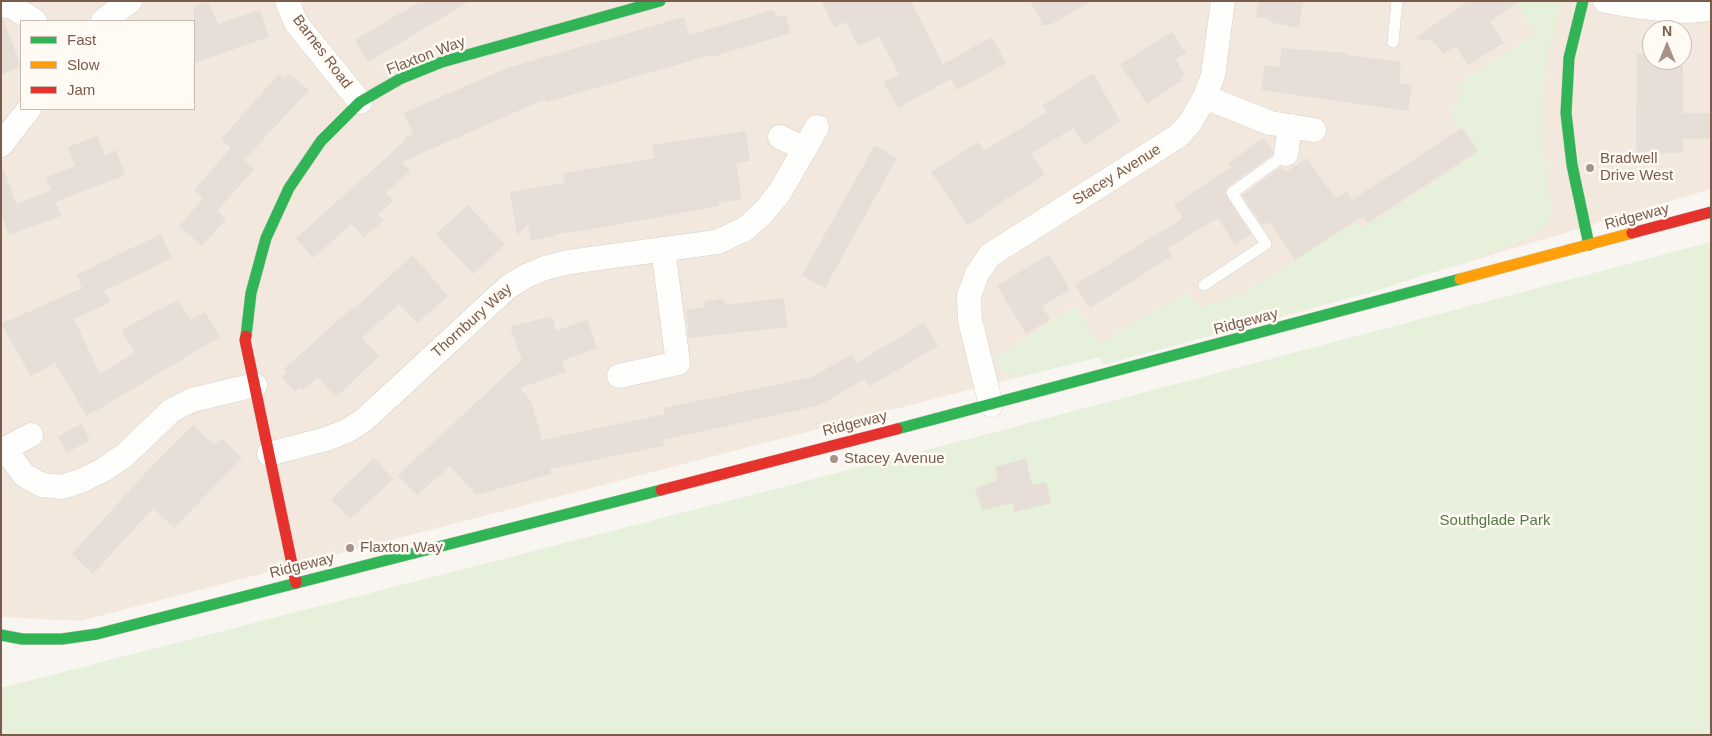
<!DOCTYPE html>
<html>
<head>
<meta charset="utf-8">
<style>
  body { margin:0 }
  #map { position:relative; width:1712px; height:736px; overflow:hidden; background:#f9f5f0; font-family:Arial,sans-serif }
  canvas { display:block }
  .frame { position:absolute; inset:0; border:2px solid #7a5c4d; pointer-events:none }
  .legend { position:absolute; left:20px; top:20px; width:175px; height:90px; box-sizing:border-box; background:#fffaf3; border:1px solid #cabbb1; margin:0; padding:6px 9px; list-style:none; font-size:15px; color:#7a5c4d }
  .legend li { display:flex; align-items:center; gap:10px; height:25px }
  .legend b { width:25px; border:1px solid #cabbb1 }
  .north { position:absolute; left:1642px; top:20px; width:50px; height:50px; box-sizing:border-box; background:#fffaf3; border:1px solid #cabbb1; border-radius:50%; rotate:0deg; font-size:14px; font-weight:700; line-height:20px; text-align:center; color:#7a5c4d }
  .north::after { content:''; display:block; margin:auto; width:18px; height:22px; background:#a69286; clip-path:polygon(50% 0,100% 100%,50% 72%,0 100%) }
</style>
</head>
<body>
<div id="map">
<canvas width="1712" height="736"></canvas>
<div class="frame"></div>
<ul class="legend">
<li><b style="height:6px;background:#30b455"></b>Fast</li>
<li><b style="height:6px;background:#ff9f0a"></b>Slow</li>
<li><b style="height:6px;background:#e5322d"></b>Jam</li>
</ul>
<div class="north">N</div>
</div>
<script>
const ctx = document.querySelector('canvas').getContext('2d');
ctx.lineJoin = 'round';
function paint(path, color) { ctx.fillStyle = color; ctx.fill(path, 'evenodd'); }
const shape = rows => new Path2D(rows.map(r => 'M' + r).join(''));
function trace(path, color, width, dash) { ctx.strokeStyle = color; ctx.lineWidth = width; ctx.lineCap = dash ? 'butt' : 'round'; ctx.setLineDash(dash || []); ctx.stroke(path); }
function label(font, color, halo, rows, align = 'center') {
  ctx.font = font + ' Arial,sans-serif'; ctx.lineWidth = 5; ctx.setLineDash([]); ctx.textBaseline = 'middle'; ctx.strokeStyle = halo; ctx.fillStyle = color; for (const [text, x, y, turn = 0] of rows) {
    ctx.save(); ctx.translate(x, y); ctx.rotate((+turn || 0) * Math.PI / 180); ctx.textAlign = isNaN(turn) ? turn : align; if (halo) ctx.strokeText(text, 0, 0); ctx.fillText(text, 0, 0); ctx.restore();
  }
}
paint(shape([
  [1,1,1711,1,1711,189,1431,273,972,389,80,621,1,617],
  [21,21,194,21,194,109,21,109],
  [1652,30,1682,30,1682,60,1652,60]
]), '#f2e8de');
paint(shape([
  [1515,1,1562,1,1548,54,1543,92,1541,136,1552,211,1550,219,1543,227,1527,238,1484,255,1376,291,1103,365,1100,357,1020,377,1003,371,994,358,1075,307,1101,343,1187,292,1199,307,1238,297,1356,220,1362,228,1475,155,1449,113,1455,107,1459,95,1458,84,1535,34],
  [1711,242,1711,735,1,735,1,688,946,445]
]), '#e7f0db');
paint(shape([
  [208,1,218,24,260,10,269,37,194,63,194,6],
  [421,1,470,1,368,62,355,40],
  [821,1,911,1,943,64,992,37,1006,63,957,90,951,79,898,108,884,82,899,74,879,37,858,46,846,22,835,28],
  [1030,1,1092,1,1050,25,1043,25],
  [1258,1,1303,1,1299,28,1269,22,1269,19,1256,17],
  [1468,1,1519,1,1490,22,1504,43,1468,65,1455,46,1443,54,1433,41,1414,39],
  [773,10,776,17,785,14,791,33,712,57,711,55,561,98,546,102,545,99,402,162,410,171,386,192,393,201,378,214,384,220,364,237,351,224,313,258,296,238,406,140,405,138,413,134,404,113,507,68,684,17,689,35],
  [1,18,3,19,21,66,1,75],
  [1172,32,1186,53,1175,59,1185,74,1181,77,1183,80,1147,104,1120,64],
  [1281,48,1346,53,1346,55,1401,62,1399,83,1412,85,1408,111,1261,90,1265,65,1280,67],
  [1637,54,1652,54,1652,60,1682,60,1682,54,1683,54,1683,113,1711,113,1711,139,1683,139,1683,153,1636,153],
  [1093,73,1120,121,1085,145,1073,128,1031,154,1045,174,1009,199,1008,197,968,226,931,172,978,142,984,151,1047,112,1043,105],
  [279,74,285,79,289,74,309,90,244,160,254,169,217,211,226,219,202,246,179,226,203,199,194,190,231,148,221,139],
  [1462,128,1478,151,1368,223,1363,216,1295,260,1270,222,1263,226,1242,195,1281,167,1286,172,1307,158,1335,198,1347,191,1352,200],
  [746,131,750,161,736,163,742,199,718,203,719,206,588,230,554,234,555,236,542,239,531,240,528,225,517,235,510,192,564,183,563,173,654,158,652,145],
  [97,136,105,155,116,150,125,175,56,202,52,192,61,216,9,235,1,214,1,169,4,169,16,204,51,190,46,177,75,166,68,147],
  [1264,138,1273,151,1273,154,1228,187,1225,193,1251,235,1235,245,1218,218,1168,248,1172,256,1090,308,1075,285,1183,218,1174,205,1231,167,1228,163],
  [875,145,897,158,825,288,802,275],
  [468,205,505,245,473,274,436,234],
  [161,234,172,258,104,291,111,302,74,319,100,374,135,353,121,330,178,300,191,320,205,312,220,337,87,416,55,363,31,376,1,324,82,288,76,275],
  [1049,254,1070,290,1042,306,1050,319,1026,334,997,286],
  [413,255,448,296,417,323,399,304,379,322,362,338,379,356,336,397,318,377,303,390,301,388,295,392,282,377,287,373,284,369,353,307,354,309],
  [784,298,787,327,689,338,686,310,705,307,705,301,724,299,725,305],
  [552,316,556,331,587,320,597,348,562,361,566,372,520,388,531,401,542,440,665,414,664,408,812,377,851,355,856,363,924,323,938,346,870,386,865,379,820,405,663,440,664,446,550,469,551,474,476,495,450,466,417,495,398,475,522,360,510,327],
  [81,424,90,440,67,453,58,437],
  [193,425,214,445,221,438,242,458,174,528,153,508,93,574,72,554,150,468],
  [374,458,393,479,350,519,331,499],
  [1026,459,1032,485,1046,482,1051,503,1015,512,1013,503,982,510,975,488,998,480,995,467]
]), '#e6ded7');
const lane = shape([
  [1393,42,1397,1],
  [1204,285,1266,244,1232,193,1286,154]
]);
const street = shape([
  [287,1,296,23,360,102],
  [1605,1,1641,7,1687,11,1711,9],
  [1,4,14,8,35,21],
  [103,21,130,1],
  [1205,97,1270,123,1314,130],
  [780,137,805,149],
  [1,145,29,109],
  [1286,154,1290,126],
  [619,376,678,363,663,249],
  [991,405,970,320,969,296,977,274,990,255,1178,136,1190,123,1205,97,1213,75,1223,1],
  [5,449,24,475,42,485,62,487,81,481,103,470,125,455,172,410,192,400,255,385],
  [1,451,31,435],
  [269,454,326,439,347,431,364,420,508,287,526,276,545,268,569,262,717,242,745,229,763,213,780,192,817,127]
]);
const fast = shape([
  [1583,1,1569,58,1566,113,1572,165,1589,245],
  [246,336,251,293,266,238,289,188,321,141,360,102,400,79,442,62,660,1],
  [897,429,1460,279],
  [1,635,22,639,62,639,97,634,661,490]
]);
const slow = shape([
  [1460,279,1632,233]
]);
const jam = shape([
  [1632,233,1711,212],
  [246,336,245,340,296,583],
  [661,490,897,429]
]);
trace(lane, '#d7d1cb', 12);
trace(street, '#d7d1cb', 25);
trace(fast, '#d9d2cb', 12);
trace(slow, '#d9d2cb', 12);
trace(jam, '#d9d2cb', 12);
trace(lane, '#fefefd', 11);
trace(street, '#fefefd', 24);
trace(fast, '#30b455', 11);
trace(slow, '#ff9f0a', 11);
trace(jam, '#e5322d', 11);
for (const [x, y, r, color] of [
  [1590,168,5,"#a69286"],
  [834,459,5,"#a69286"],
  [350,548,5,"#a69286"]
]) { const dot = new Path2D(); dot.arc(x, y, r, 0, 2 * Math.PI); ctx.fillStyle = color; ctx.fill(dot); trace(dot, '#fffaf3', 2); }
label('15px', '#7a5c4d', '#fffaf3', [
  ["Barnes Road",322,52,53],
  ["Flaxton Way",426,56,-21],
  ["Stacey Avenue",1117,175,-32],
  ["Ridgeway",1637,217,-15],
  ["Thornbury Way",472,321,-42],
  ["Ridgeway",1246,322,-15],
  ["Ridgeway",855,424,-14],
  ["Ridgeway",302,566,-14]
]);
label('15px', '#7a5c4d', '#fffaf3', [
  ["Bradwell",1600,159],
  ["Drive West",1600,176],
  ["Stacey Avenue",844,459],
  ["Flaxton Way",360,548]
], 'left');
label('15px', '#537a41', '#fffaf3', [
  ["Southglade Park",1495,521]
]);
</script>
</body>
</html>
